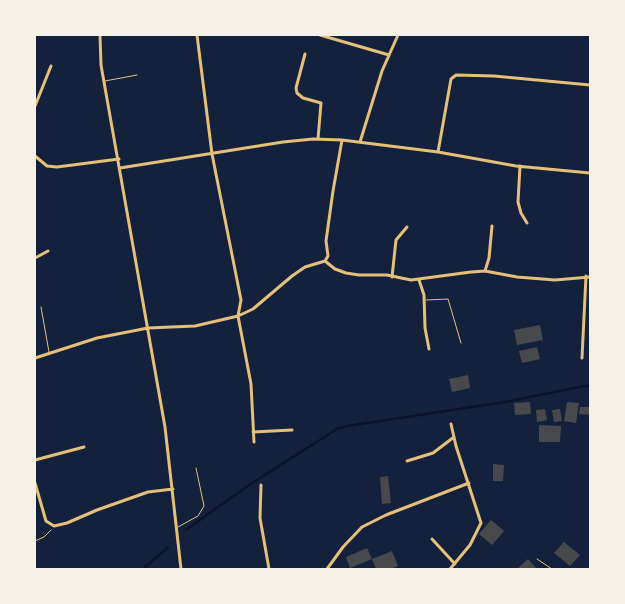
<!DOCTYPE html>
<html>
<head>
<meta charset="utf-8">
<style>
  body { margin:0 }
  #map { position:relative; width:625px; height:604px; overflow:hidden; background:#14213d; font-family:Georgia,serif }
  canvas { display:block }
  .frame { position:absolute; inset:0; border:36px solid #f6f1e7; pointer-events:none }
</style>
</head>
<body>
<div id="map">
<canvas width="625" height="604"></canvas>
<div class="frame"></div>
</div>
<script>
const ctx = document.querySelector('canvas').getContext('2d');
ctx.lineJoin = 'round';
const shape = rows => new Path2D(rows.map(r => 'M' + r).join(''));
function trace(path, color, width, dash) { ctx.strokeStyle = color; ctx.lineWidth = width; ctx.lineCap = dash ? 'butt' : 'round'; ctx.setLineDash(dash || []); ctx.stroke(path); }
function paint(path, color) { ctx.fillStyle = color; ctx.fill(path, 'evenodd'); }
trace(shape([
  [186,530,249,485,337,429,347,426,505,402,590,385],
  [143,569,168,547]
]), '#0b132b', 2.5);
paint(shape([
  [540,325,543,340,517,345,514,330],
  [537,347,540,359,522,363,519,351],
  [468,375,470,388,452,392,449,379],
  [530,402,531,414,515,415,514,403],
  [567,402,579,403,576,423,564,421],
  [580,407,590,407,590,415,579,414],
  [545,409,547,420,537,422,536,410],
  [560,409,562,421,554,422,552,410],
  [539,425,561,426,560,442,539,442],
  [493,464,504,465,503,481,493,481],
  [388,476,391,503,382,504,380,477],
  [491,520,504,531,492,545,479,534],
  [564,542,580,555,570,566,554,553],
  [367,548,372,559,350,568,346,557],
  [392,551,398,566,391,569,376,569,372,559],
  [528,559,536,568,517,569]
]), '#48494c');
trace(shape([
  [35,541,44,537,51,530]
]), '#e5c07b', 1);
trace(shape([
  [105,81,137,75],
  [426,300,448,299,461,343],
  [41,307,49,352],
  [178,527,198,516,204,506,196,468],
  [537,559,552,569]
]), '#e5c07b', 1);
trace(shape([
  [100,35,101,65,165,427,181,569],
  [197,35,212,154,241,300,238,316,251,384,254,442],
  [320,35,389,55],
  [305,54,296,88,297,93,303,98,321,103,318,139],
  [35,106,51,66],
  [360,142,382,71,398,35],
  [438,152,451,79,456,75,494,76,590,85],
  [35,156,47,166,57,167,119,159],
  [520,166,518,202,521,213,527,223],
  [120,168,283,142,313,139,342,140,438,152,516,166,590,173],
  [35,258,48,251],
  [325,261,335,269,346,273,359,275,387,275,411,280,471,272,485,271,517,277,555,280,590,277],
  [485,271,489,258,492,226],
  [392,277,396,240,407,227],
  [419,280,424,295,425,328,429,349],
  [35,358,97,338,148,328,195,326,238,316,253,309,292,276,305,267,325,261,328,256,326,241,333,191,342,140],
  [582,358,586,276],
  [253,432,292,430],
  [35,460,84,447],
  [407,461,433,453,454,437],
  [35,483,46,521,54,526,67,523,97,510,148,492,173,489],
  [261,485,260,518,269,569],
  [432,539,455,564],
  [327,569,343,547,362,527,386,515,469,483],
  [450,569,470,545,481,523,456,446,451,424]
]), '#e5c07b', 3);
</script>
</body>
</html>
